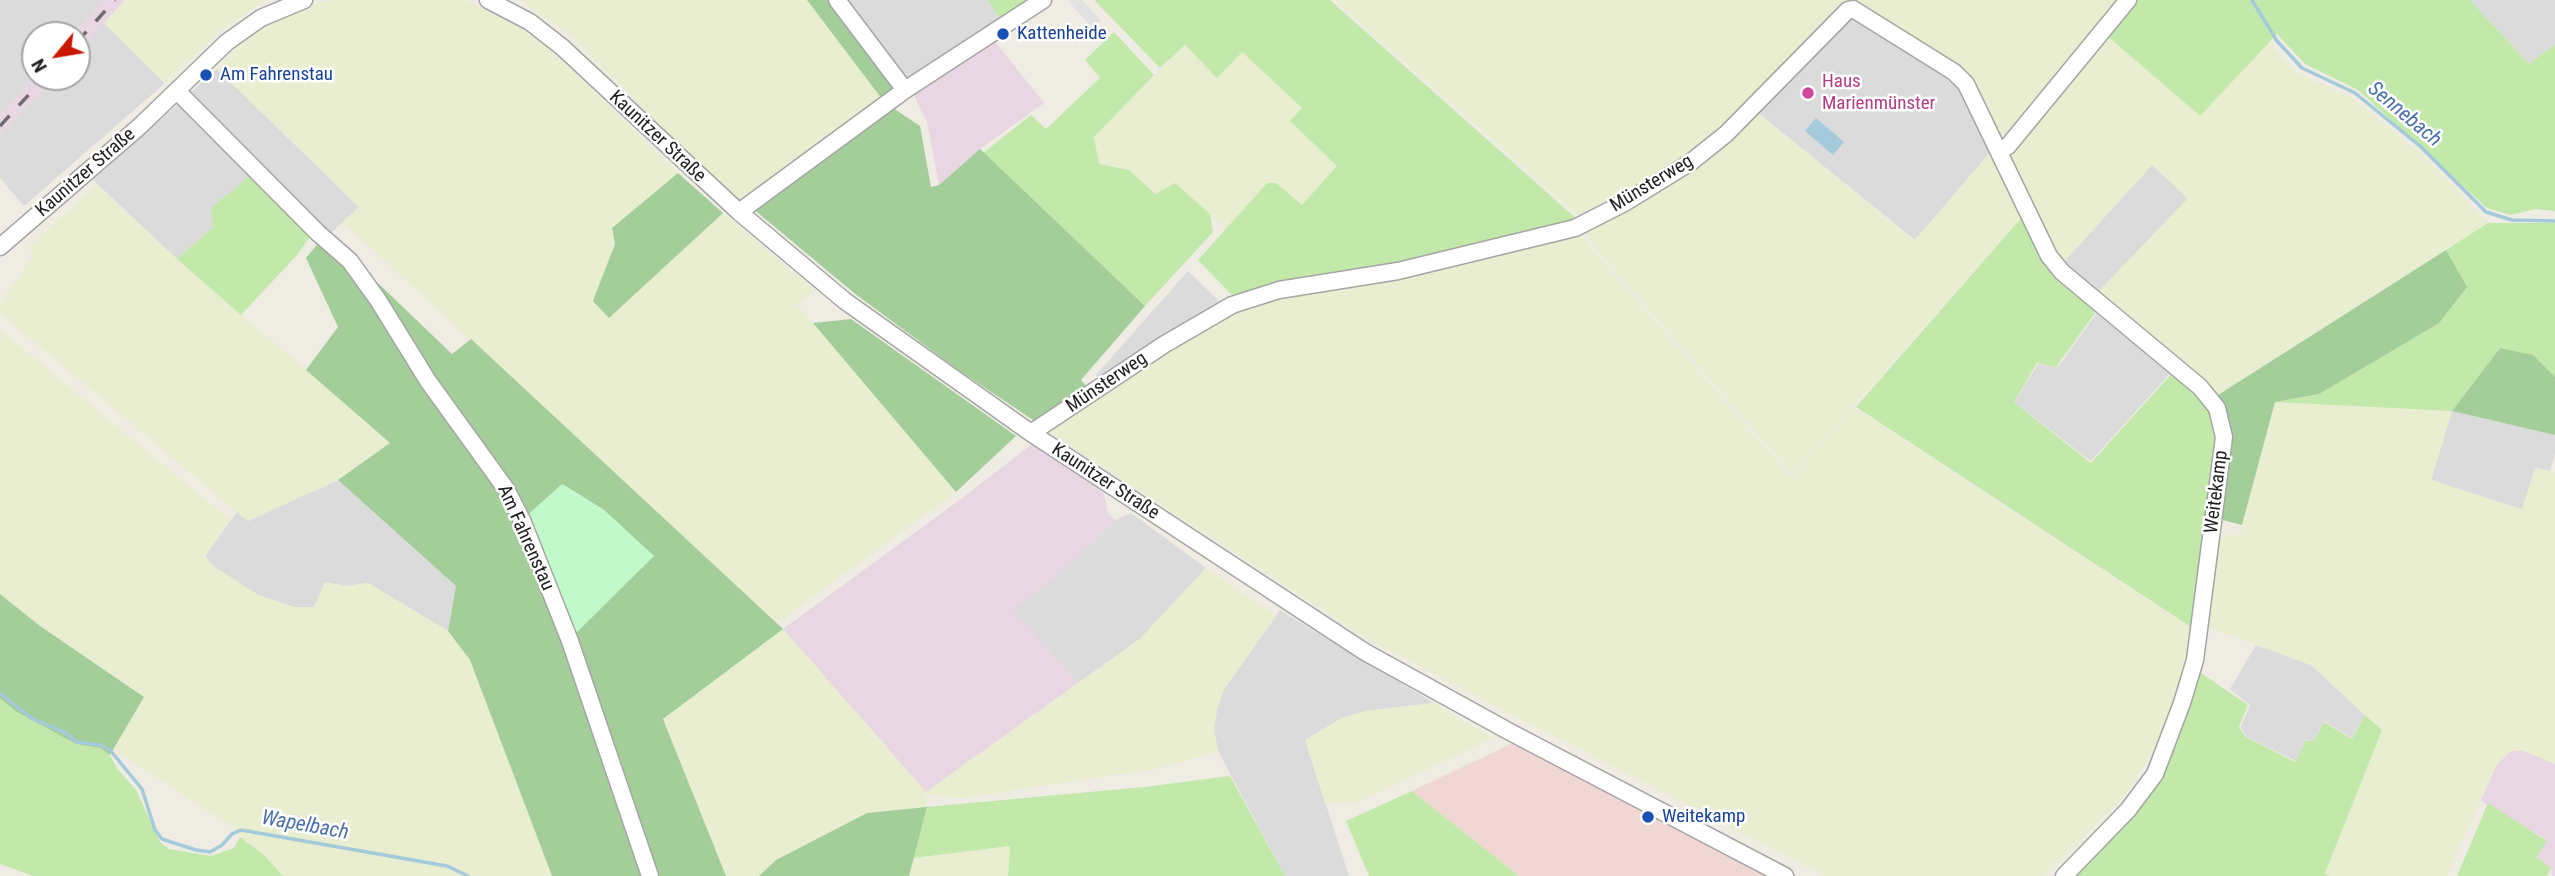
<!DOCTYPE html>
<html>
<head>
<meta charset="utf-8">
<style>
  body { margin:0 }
  #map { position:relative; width:2555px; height:876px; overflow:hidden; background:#efece4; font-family:"Roboto Condensed",sans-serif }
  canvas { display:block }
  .north { position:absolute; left:21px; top:21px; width:70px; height:70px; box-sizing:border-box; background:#fff; border:2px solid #a5a5a5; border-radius:50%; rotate:240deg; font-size:19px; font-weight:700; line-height:28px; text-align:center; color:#1e1e1e }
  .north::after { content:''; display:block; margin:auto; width:24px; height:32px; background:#ca1701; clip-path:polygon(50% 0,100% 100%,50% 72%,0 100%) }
</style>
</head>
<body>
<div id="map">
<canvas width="2555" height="876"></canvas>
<div class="north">N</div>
</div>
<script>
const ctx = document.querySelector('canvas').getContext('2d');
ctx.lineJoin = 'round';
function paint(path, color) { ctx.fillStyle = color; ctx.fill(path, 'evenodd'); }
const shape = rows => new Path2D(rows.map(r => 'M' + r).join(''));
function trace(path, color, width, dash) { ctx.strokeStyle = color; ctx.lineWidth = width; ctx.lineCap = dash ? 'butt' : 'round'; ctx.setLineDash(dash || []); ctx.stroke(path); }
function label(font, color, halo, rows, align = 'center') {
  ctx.font = font + ' "Roboto Condensed",sans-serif'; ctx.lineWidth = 5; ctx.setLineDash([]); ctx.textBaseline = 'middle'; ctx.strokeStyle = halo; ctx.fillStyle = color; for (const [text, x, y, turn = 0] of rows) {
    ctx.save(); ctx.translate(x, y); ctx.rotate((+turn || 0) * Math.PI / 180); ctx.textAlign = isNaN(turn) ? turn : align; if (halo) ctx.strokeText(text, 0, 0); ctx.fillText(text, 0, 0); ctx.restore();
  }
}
paint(shape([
  [0,0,104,0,73,35,35,35,35,77,0,116],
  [844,0,987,0,1001,19,907,82],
  [2470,0,2555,0,2555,44,2529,64],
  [1854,16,1961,85,1993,149,1915,240,1757,112,1843,17],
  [104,23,165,83,24,206,0,178,0,135,54,77,77,77,77,52],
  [217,69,359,207,328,236,213,227,177,259,93,180],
  [2152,165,2189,199,2097,293,2061,265],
  [1188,271,1222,304,1101,382,1096,375],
  [2099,310,2173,370,2091,461,2014,402,2038,364,2058,367],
  [2452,411,2555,435,2555,454,2550,471,2535,468,2522,510,2431,480],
  [338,480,456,586,448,631,368,583,346,586,325,582,314,607,294,607,258,595,213,566,205,556,237,512,248,521],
  [1131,513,1206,568,1140,639,1078,683,1012,610,1060,573,1115,520],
  [1280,610,1434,703,1365,711,1342,718,1305,740,1349,876,1285,876,1218,751,1214,730,1217,710,1224,689],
  [2256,645,2311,665,2365,715,2352,738,2324,721,2314,741,2306,739,2296,761,2247,737,2241,727,2250,705,2230,689]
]), '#dcdbdb');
paint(shape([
  [1515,742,1771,876,1519,876,1412,791]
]), '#f0d7d3');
paint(shape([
  [104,0,125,0,77,52,77,35,73,35],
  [992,38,1044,103,980,149,939,185,927,122,912,91],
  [35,77,54,77,0,135,0,116],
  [1032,444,1104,493,1108,513,1115,520,1060,573,1013,610,1078,683,926,792,783,629,961,499],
  [2511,751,2524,751,2555,764,2555,876,2552,876,2551,868,2536,857,2547,840,2480,800,2497,764]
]), '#e8d6e3');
paint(shape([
  [125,0,269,0,255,7,218,33,165,83,104,23],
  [328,0,464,0,514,24,547,47,678,173,612,228,615,244,594,301,610,317,723,213,815,291,797,305,956,492,777,623,343,222,359,207,217,69,250,35,310,6],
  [521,0,807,0,882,99,739,199,674,140,572,37],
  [1334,0,2118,0,2000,140,1956,66,1845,0,1722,133,1689,158,1581,218],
  [2105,34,2200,116,2269,42,2297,73,2352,98,2420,153,2488,223,2218,395,2097,293,2188,198,2152,165,2061,265,2008,155],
  [1185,45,1242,52,1302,108,1291,121,1338,166,1302,205,1276,183,1267,183,1226,229,1175,184,1155,194,1129,170,1099,164,1094,137],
  [1758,113,1914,241,1992,151,2023,215,1793,475,1599,253,1584,230,1730,140],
  [96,185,177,259,390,443,338,480,248,521,0,313,0,304,33,257,29,247],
  [1580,235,1792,478,1855,408,2195,631,2176,703,2146,763,2125,795,2045,876,1825,876,1371,641,1044,429,1093,395,1236,310,1286,295,1399,278],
  [0,330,230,520,205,556,213,566,258,595,294,607,314,607,325,582,346,586,368,583,448,631,470,660,552,876,283,876,263,854,240,836,233,827,114,750,144,697,40,626,0,594],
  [2275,402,2452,411,2431,480,2522,509,2535,468,2555,473,2555,764,2524,751,2511,751,2497,764,2447,876,2329,876,2325,874,2382,730,2311,665,2206,626,2215,544,2229,534,2240,536],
  [1206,568,1276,616,1224,689,1217,710,1214,730,1218,751,1160,768,963,798,941,796,926,793,927,807,867,813,776,860,759,876,726,876,663,719,783,629,926,792,1140,639],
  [1434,703,1493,738,1358,802,1325,803,1305,740,1342,718,1366,711],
  [1010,846,1008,876,909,876,913,858]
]), '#e8eecf');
paint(shape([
  [987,0,1031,0,1001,19],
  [1096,0,1330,0,1578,220,1397,267,1234,297,1198,260,1267,183,1276,183,1302,205,1337,166,1290,121,1302,108,1242,52,1217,78,1185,45,1160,68,1095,1],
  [2134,0,2470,0,2529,64,2555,44,2555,211,2535,209,2510,215,2487,208,2358,90,2305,64,2277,34,2200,116,2105,34],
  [1114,32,1154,75,1094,137,1099,164,1129,170,1155,194,1175,183,1210,214,1213,232,1145,306,983,153,1031,115,1046,129,1100,78,1085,60],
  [252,174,307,228,309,238,297,255,241,315,177,259,213,227,211,208],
  [2023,216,2098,309,2056,367,2037,363,2014,402,2091,463,2174,371,2198,393,2211,411,2216,438,2194,629,1856,407],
  [2488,223,2555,223,2555,377,2533,356,2500,348,2452,411,2275,402,2319,394,2466,287,2446,250],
  [2198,671,2248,705,2239,727,2246,737,2295,762,2306,740,2314,741,2324,722,2352,739,2365,715,2382,730,2325,873,2329,876,2071,876,2130,814],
  [0,698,15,711,76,744,100,748,110,755,116,767,136,790,160,842,169,849,211,856,234,848,240,837,263,854,283,876,33,876,0,864],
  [1230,776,1285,876,1008,876,1010,846,913,858,927,807,1144,787],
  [1412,791,1519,876,1369,876,1346,821],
  [2488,803,2547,841,2536,857,2551,868,2547,876,2457,876]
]), '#c2e9aa');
paint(shape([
  [807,0,832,0,898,87,882,99],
  [890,106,920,126,931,187,939,185,980,149,1145,306,1081,380,1093,395,1036,422,954,367,854,293,752,208],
  [678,173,723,213,609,318,593,301,615,244,612,228],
  [321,240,359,265,452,354,471,339,783,629,663,719,726,876,552,876,470,660,448,631,456,586,338,480,390,443,306,370,338,327,306,258],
  [562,484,604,510,654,557],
  [2446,250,2467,287,2439,323,2319,394,2275,402,2242,525,2219,519,2222,405,2218,395],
  [851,319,1016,436,956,492,813,323],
  [2500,348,2533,355,2555,377,2555,435,2452,411],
  [0,594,40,626,144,697,110,755,100,748,76,744,15,711,0,698],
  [927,807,909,876,759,876,776,860,867,813]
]), '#a3ce99');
paint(shape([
  [562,484,604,510,654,556,570,639,523,519]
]), '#c1f9cb');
paint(shape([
  [1072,0,1082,0,1101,21,1092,28,1069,2]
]), '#e2e2e2');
paint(shape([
  [1816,118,1844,142,1833,155,1805,131]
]), '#a4cadc');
trace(shape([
  [2252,0,2277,41,2302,68,2355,93,2421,147,2486,212,2512,220,2555,221],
  [0,693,31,718,64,732,77,742,100,745,110,750,142,789,155,830,162,839,196,850,210,852,222,845,232,834,241,830,447,866,468,876]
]), '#a4cadc', 3.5);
const minor = shape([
  [488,0,530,22,562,47,739,212,845,301,1031,433,1365,652,1510,732,1785,876],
  [837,0,905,90],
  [177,91,318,233,350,261,378,300,428,381,506,489,522,520,570,641,650,876],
  [2000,151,2008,146,2128,0],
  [739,212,905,90,1043,0],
  [0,247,140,126,227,42,261,18,304,0],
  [1031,433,1165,344,1232,305,1279,290,1398,271,1575,228,1626,202,1691,162,1726,134,1848,10,1853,9,1954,72,1966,84,2049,256,2062,272,2200,387,2217,408,2224,437,2195,660,2182,703,2155,774,2128,810,2064,876]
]);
trace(minor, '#a5a5a5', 19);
trace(minor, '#fff', 16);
trace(shape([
  [77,42,115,0],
  [0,126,45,77]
]), '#6c6c6c', 3.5, [14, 14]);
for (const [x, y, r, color] of [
  [1003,34,7,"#1a4fb4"],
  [206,75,7,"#1a4fb4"],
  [1808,93,7,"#d1479c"],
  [1648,817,7,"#1a4fb4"]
]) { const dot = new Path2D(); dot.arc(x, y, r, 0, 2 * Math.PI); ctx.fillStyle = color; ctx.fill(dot); trace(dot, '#fff', 2.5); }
label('19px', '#164399', '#fff', [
  ["Kattenheide",1017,34],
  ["Am Fahrenstau",220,75],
  ["Weitekamp",1662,817]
], 'left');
label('19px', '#b23c85', '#fff', [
  ["Haus",1822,82],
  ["Marienmünster",1822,104]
], 'left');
label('19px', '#1e1e1e', '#fff', [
  ["Kaunitzer Straße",657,137,43],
  ["Kaunitzer Straße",86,173,-41],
  ["Münsterweg",1652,184,-31],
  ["Münsterweg",1107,383,-34],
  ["Kaunitzer Straße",1105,482,33],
  ["Weitekamp",2217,492,-83],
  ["Am Fahrenstau",525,538,66]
]);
label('italic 21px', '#4b71ad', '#fff', [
  ["Sennebach",2404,115,40],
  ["Wapelbach",305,826,10]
]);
</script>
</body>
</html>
